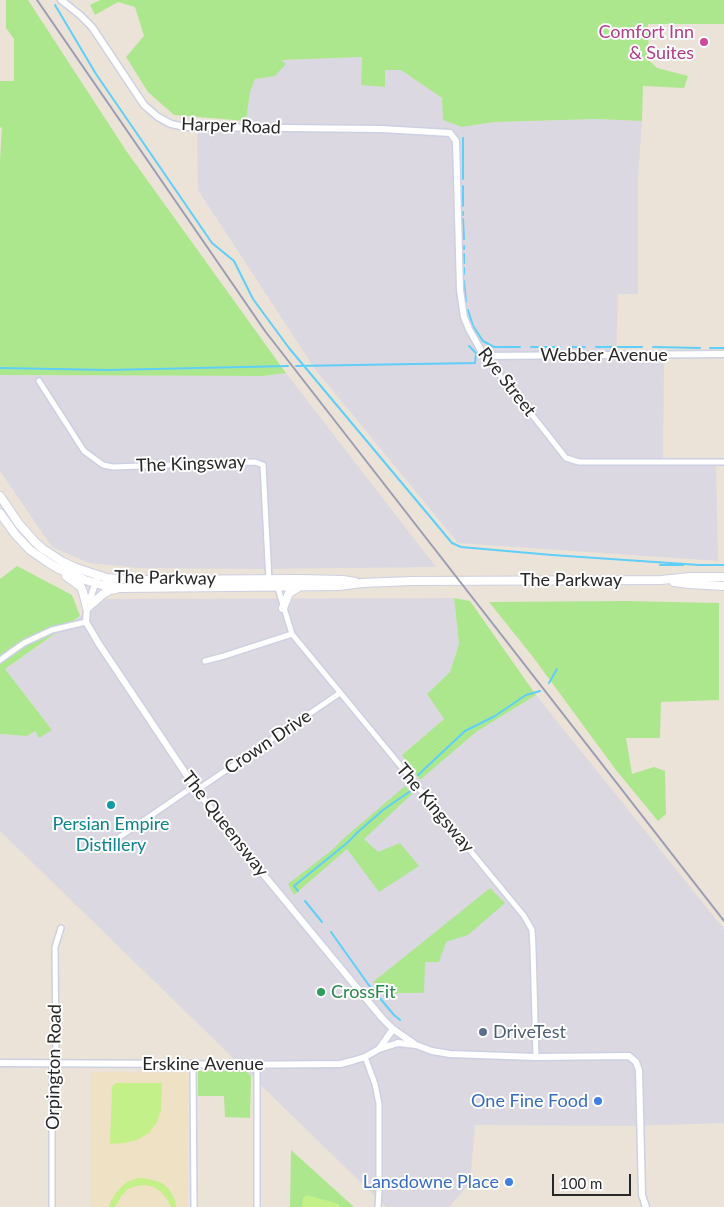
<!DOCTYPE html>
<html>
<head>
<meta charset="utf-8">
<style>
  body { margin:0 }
  #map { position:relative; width:724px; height:1207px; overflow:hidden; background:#ebe3d7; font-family:Lato,sans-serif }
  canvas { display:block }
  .scale { position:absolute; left:552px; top:1174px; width:79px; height:22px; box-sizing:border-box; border:2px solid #272727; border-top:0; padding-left:6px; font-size:15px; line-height:18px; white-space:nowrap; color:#272727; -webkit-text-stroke:4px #fff; paint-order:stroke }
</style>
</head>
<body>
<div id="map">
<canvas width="724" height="1207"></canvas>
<div class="scale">100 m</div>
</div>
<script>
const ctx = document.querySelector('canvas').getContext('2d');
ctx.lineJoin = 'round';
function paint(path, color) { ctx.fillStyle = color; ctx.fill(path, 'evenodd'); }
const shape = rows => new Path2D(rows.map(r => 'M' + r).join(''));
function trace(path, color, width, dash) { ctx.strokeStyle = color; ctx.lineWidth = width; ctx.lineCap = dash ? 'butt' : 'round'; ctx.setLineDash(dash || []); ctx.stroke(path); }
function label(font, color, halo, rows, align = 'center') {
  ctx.font = font + ' Lato,sans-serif'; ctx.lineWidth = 4; ctx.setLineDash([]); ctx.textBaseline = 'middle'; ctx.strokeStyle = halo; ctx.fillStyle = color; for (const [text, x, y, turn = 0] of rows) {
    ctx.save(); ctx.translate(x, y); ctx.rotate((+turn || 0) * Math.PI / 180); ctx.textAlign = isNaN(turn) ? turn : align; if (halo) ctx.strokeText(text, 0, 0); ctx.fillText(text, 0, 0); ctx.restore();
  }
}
paint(shape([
  [362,57,361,85,385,70,401,70,442,98,462,127,495,122,596,119,642,121,638,178,638,294,618,294,616,360,664,360,663,466,716,466,718,561,458,543,315,369,198,190,197,130,245,130,250,92,255,79,280,60],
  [286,373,436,567,260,569,139,568,89,563,52,547,0,471,0,375,263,376],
  [454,598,459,644,450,672,427,694,444,719,402,755,476,732,536,695,724,929,724,1123,628,1126,475,1125,470,1183,449,1207,386,1207,0,831,0,734,27,736,35,731,52,730,5,669,105,599]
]), '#dbd8e2');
paint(shape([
  [91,1072,188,1073,188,1207,91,1207]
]), '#efe1c4');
paint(shape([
  [6,0,28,0,127,152,286,373,263,376,0,375,0,160,2,128,0,127,0,81,14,81,14,39,6,28],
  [100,0,724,0,724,24,648,24,649,60,657,68,688,76,684,88,643,86,642,121,596,119,495,122,462,127,443,120,442,98,401,70,385,70,385,87,361,85,362,57,281,60,286,64,275,76,255,79,250,92,246,121,174,115,148,92,126,57,144,36,135,7,118,2,95,15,90,5],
  [17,566,72,595,80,616,5,669,52,730,39,738,35,731,27,736,0,734,0,579],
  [454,598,470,601,536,695,476,732,420,780,402,755,444,719,427,694,450,672,459,644],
  [625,601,719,603,719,700,661,702,660,738,626,738,632,774,654,767,665,771,666,814,658,821,616,770,533,657,489,602],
  [405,786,412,794,364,839,378,852,400,843,419,866,379,892,347,849,294,895,288,884,332,850,343,839],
  [490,888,505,903,468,935,446,942,439,962,425,962,424,993,398,993,387,999,373,982],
  [245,1070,251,1076,250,1118,225,1117,224,1096,198,1096,198,1071],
  [291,1150,354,1207,290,1207]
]), '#ace78e');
paint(shape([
  [116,1083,162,1083,161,1110,157,1122,149,1133,137,1140,124,1143,110,1144,112,1087],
  [138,1178,149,1179,162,1183,169,1189,175,1200,176,1207,171,1207,167,1199,161,1192,154,1187,145,1185,136,1186,128,1189,122,1195,115,1207,109,1207,110,1203,117,1191,127,1182],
  [307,1195,339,1204,339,1207,302,1207,303,1198]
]), '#c3f088');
trace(shape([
  [55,5,96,74,212,243,234,261,253,299,289,348,452,543,461,547,552,555,699,565],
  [463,138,463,179],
  [463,186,463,206],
  [463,215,463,212],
  [463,219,464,239],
  [464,246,464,249],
  [464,263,464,254],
  [464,268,464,274],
  [464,281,466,301],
  [468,310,473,326,483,341,494,347,520,347],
  [531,347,560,347],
  [572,347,585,347],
  [596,347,642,347],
  [653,347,700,348],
  [710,348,724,348],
  [296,366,475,363,476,353,469,346],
  [0,368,108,370,288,366],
  [682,565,660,565,683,565],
  [698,565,724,565],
  [549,683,557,669],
  [418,775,465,731,495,716,526,695,540,691],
  [298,891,294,886,347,843,359,831,383,810,412,790],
  [305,901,322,922],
  [331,932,368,984,394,1015,400,1020]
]), '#5fcef8', 2);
const minor = shape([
  [484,356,522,402,566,458,579,462,724,462],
  [39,381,84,451,103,465,113,467,255,462,263,465,269,581],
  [277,585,292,634,524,916,532,930,533,948,536,1057],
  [0,660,24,643,52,630,86,622],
  [205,661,224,656,292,634],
  [197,790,340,693],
  [108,845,194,786],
  [365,1057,375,1084,379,1104,379,1191,378,1207],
  [193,1064,194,1207],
  [257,1064,257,1207],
  [52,1207,52,1070,55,1064,56,1058,55,947,61,928]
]);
const tertiary = shape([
  [61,0,80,15,92,27,144,105,158,117,171,124,185,127,381,129,450,133,456,141,460,290,464,317,469,329,484,356,724,354],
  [97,578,87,608,86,622,99,644,194,786,226,829,382,1018,393,1029,416,1045],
  [379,1049,398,1043,416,1045,432,1051,450,1054,536,1057,629,1056,636,1062,639,1070,642,1195,646,1207],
  [0,1063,193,1064,220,1065,340,1064,352,1061,365,1057,379,1049,393,1029]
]);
const secondary = shape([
  [0,496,19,524,35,542,43,549,63,562,76,568,107,578,131,580,299,579,343,580,355,582],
  [0,513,15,534,30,550,49,563,59,569,85,580,102,585,121,588,339,586,362,583,411,581,661,580,690,577,724,577],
  [66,576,81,587,83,592,87,608],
  [674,582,689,584,724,586],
  [87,608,103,594,110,590,116,589],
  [283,608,289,593,299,587]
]);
trace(minor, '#ccd0e2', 8);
trace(tertiary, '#ccd0e2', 9);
trace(secondary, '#ccd0e2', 10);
trace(minor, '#fff', 5);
trace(tertiary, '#fff', 6);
trace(secondary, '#fff', 8);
trace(shape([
  [37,0,265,331,724,921]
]), '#9a9db3', 2);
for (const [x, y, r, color] of [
  [704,42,5,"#d1479c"],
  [111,805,5,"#0f9aa8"],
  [321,992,5,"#2e9e5b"],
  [483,1032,5,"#5c6f8a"],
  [598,1101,5,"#3f7fe0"],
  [509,1182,5,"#3f7fe0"]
]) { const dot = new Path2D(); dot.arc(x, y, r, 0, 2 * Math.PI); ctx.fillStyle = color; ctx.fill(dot); trace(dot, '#fff', 2); }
label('18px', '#b23c85', '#fff', [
  ["Comfort Inn",694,32],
  ["& Suites",694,53]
], 'right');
label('18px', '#272727', '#fff', [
  ["Harper Road",231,126,2],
  ["Webber Avenue",604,355],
  ["Rye Street",507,382,52],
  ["The Kingsway",191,464,-2],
  ["The Parkway",165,578,1],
  ["The Parkway",571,580],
  ["Crown Drive",268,742,-34],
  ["The Kingsway",435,808,50],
  ["The Queensway",225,824,52],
  ["Erskine Avenue",203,1064],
  ["Orpington Road",54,1067,-89]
]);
label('18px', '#0d838f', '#fff', [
  ["Persian Empire",111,824],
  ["Distillery",111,845]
]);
label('18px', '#27864d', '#fff', [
  ["CrossFit",331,992]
], 'left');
label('18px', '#4e5e75', '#fff', [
  ["DriveTest",493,1032]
], 'left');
label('18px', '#366cbe', '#fff', [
  ["One Fine Food",588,1101],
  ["Lansdowne Place",499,1182]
], 'right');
</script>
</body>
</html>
